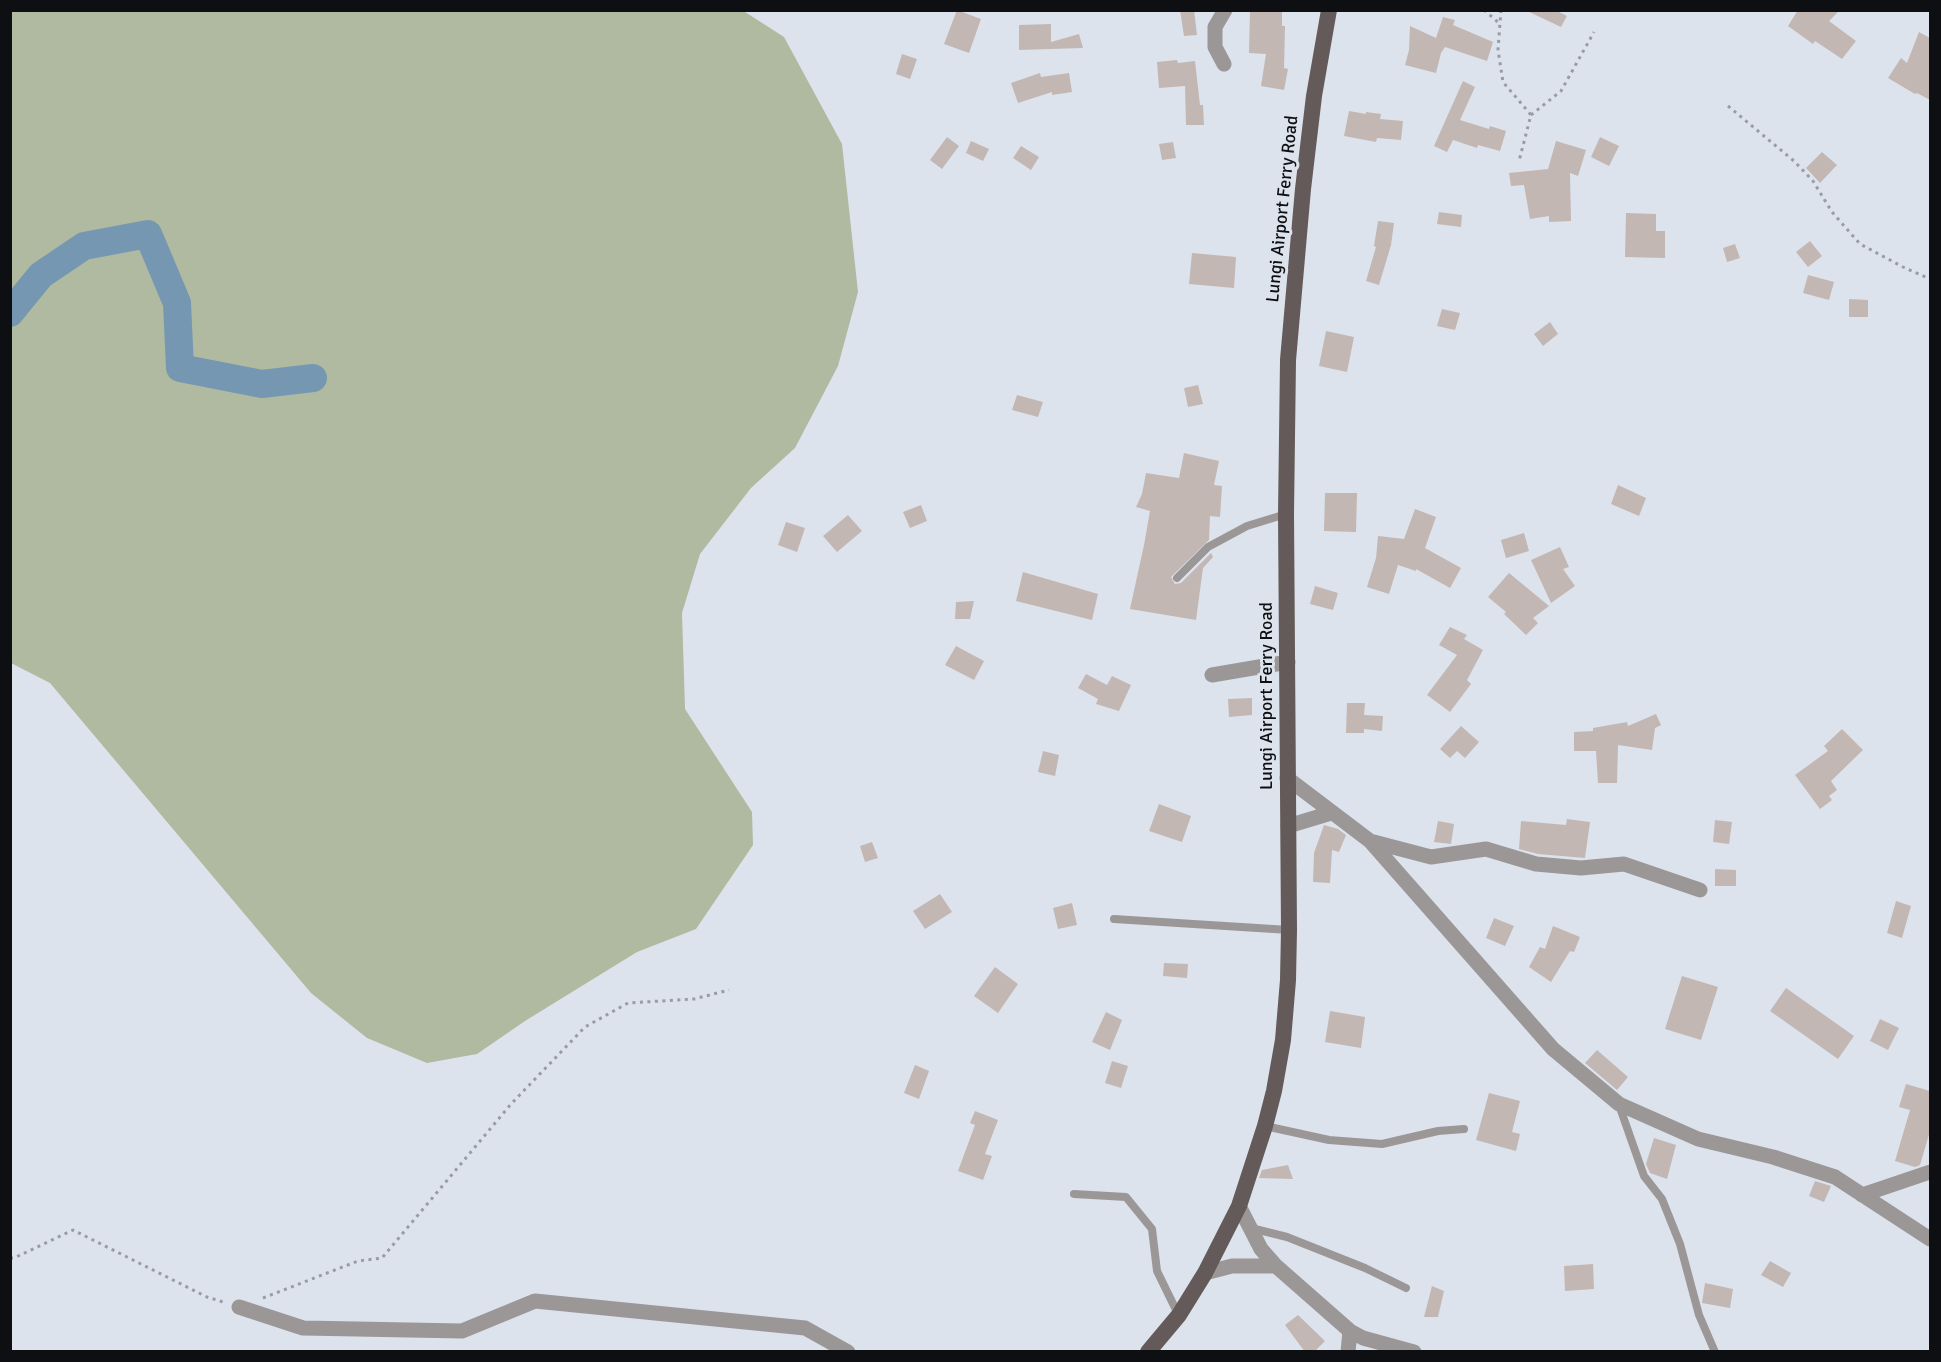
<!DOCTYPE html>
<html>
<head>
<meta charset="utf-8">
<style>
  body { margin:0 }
  #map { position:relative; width:1941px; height:1362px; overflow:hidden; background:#dde3ec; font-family:Signika,sans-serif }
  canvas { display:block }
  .frame { position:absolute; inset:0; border:12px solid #0d0f12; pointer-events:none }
</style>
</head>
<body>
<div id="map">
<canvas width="1941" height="1362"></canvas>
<div class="frame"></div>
</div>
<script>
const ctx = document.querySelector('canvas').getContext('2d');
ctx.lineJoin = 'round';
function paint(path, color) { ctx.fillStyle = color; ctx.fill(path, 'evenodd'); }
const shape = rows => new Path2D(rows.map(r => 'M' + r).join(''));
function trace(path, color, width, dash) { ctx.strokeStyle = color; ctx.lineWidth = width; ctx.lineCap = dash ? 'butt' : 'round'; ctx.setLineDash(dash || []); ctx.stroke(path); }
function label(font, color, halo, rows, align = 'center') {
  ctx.font = font + ' Signika,sans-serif'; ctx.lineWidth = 6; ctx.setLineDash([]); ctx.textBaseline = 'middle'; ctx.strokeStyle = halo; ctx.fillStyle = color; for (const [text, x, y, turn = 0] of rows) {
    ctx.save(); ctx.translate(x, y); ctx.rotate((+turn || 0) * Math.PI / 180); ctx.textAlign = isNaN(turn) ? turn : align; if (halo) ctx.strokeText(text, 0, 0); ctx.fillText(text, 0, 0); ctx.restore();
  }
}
paint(shape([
  [742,10,784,37,842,144,858,292,838,366,795,448,751,488,700,554,682,613,685,709,752,812,753,845,696,929,637,952,525,1021,477,1054,427,1063,367,1038,311,993,50,683,11,663,11,11]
]), '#afbaa1');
trace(shape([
  [10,313,41,275,84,246,148,234,177,303,180,368,262,384,313,378]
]), '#7697b2', 28);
paint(shape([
  [957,10,981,19,969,53,944,44],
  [1180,10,1194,10,1197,35,1184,36],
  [1250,10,1282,10,1282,26,1285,26,1284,68,1288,69,1284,90,1261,86,1266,54,1249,53],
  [1525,10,1555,10,1567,16,1561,27],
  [1798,10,1840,10,1829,21,1856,41,1842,59,1815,41,1813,44,1788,26],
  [1443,17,1455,20,1453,25,1493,42,1487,61,1445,47,1441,53,1436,73,1405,65,1409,50,1410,26,1436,38],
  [1051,24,1051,42,1079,34,1083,48,1019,50,1019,25],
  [1919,32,1930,38,1930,100,1917,93,1915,94,1888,78,1901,58,1907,63],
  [902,54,917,59,910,79,896,74],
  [1177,60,1178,63,1195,61,1200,105,1203,105,1204,125,1186,125,1185,86,1159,88,1157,62],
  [1040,73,1041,77,1069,73,1072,92,1052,95,1052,92,1018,103,1011,83],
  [1463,81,1475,87,1460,120,1489,129,1490,126,1506,131,1500,151,1478,145,1477,148,1453,140,1447,152,1434,146],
  [1349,111,1366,114,1366,112,1381,114,1380,119,1403,121,1401,140,1377,138,1376,142,1344,136],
  [947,137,959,146,942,169,930,160],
  [1600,137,1619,146,1609,166,1591,157],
  [971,141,989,149,983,161,966,153],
  [1556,141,1586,150,1578,176,1570,173,1571,221,1549,222,1549,216,1530,219,1524,185,1511,186,1509,173,1548,169],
  [1173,142,1176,158,1162,160,1159,144],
  [1021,146,1039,157,1031,170,1013,158],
  [1822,152,1837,165,1820,183,1806,168],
  [1439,212,1462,215,1461,227,1437,224],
  [1626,213,1656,214,1656,231,1665,231,1665,258,1625,257],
  [1378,221,1394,223,1391,245,1379,285,1366,281,1376,247,1374,246],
  [1810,241,1822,256,1808,267,1796,252],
  [1735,244,1740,258,1727,262,1723,248],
  [1192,253,1236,257,1234,288,1189,284],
  [1808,275,1834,282,1829,300,1803,293],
  [1849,299,1868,300,1868,317,1849,317],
  [1442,309,1460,313,1455,330,1437,326],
  [1550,322,1558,334,1543,346,1534,334],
  [1326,331,1354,337,1347,372,1319,366],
  [1198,385,1203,404,1188,407,1184,388],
  [1017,395,1043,402,1038,417,1012,410],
  [1184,453,1219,461,1214,485,1222,486,1220,517,1210,516,1209,540,1171,577,1175,584,1181,583,1211,553,1213,557,1203,568,1196,620,1130,609,1144,545,1150,511,1136,507,1142,494,1146,473,1179,478],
  [1618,485,1646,498,1639,516,1611,504],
  [1325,493,1357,493,1356,532,1324,531],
  [921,505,927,521,910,528,903,512],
  [1415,509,1436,517,1425,548,1461,568,1450,588,1416,569,1416,571,1398,565,1389,594,1367,587,1376,558,1378,536,1404,539],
  [848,515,862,531,837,552,823,536],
  [786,522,805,528,797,552,778,545],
  [1524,533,1529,551,1506,558,1501,540],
  [1560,547,1569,567,1563,569,1575,586,1551,603,1531,560],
  [1023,572,1098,594,1092,620,1016,601],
  [1509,573,1549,606,1533,618,1538,623,1526,635,1504,614,1506,612,1488,597],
  [1315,586,1338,593,1333,610,1310,604],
  [974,601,970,619,955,619,956,602],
  [1450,627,1467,635,1464,639,1483,650,1467,680,1471,684,1450,712,1427,695,1457,655,1439,645],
  [956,646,984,661,974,680,945,665],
  [1086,674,1107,685,1112,676,1131,685,1119,711,1096,704,1098,699,1078,688],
  [1252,698,1252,715,1229,717,1228,699],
  [1347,703,1365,703,1364,715,1383,716,1382,731,1364,729,1364,733,1346,733],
  [1656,714,1661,725,1655,728,1652,750,1618,745,1617,783,1598,783,1596,751,1574,751,1574,732,1593,731,1593,728,1627,722,1628,726],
  [1461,726,1479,742,1465,758,1457,751,1450,758,1440,749],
  [1842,729,1863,750,1831,781,1837,790,1829,796,1832,800,1820,809,1795,775,1828,751,1824,746],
  [1043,751,1059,755,1055,776,1038,772],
  [1159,804,1191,816,1182,842,1149,831],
  [1567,819,1590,822,1585,858,1538,854,1519,849,1521,821,1566,825],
  [1715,820,1732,822,1729,844,1713,842],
  [1438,821,1454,824,1451,844,1434,842],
  [1324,825,1338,829,1346,835,1339,852,1332,850,1330,883,1313,882,1314,853],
  [872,842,878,858,865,862,860,846],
  [1715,869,1736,870,1736,886,1715,886],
  [940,894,952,912,925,929,913,911],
  [1896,901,1911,906,1902,938,1887,933],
  [1072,903,1077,925,1058,929,1053,908],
  [1494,918,1514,926,1505,946,1486,938],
  [1553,926,1580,937,1574,952,1570,951,1551,982,1529,967,1540,947,1545,949],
  [1164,963,1188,964,1187,978,1163,976],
  [995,967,1018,984,998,1013,974,996],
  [1682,976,1718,987,1701,1040,1665,1029],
  [1786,988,1854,1036,1838,1059,1770,1011],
  [1330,1011,1365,1017,1361,1048,1325,1042],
  [1106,1012,1122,1020,1110,1050,1092,1042],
  [1880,1019,1899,1028,1888,1050,1870,1041],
  [1597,1050,1628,1077,1617,1090,1585,1063],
  [1112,1061,1128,1066,1121,1088,1105,1083],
  [915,1065,929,1071,919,1099,904,1093],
  [1906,1084,1930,1091,1930,1131,1920,1165,1915,1167,1895,1161,1910,1110,1899,1107],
  [1489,1093,1520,1101,1512,1132,1520,1134,1516,1151,1476,1140],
  [975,1111,998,1120,985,1154,992,1156,983,1180,958,1171,975,1125,970,1123],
  [1654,1138,1676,1145,1667,1179,1650,1173,1646,1164],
  [1288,1165,1293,1179,1259,1178,1262,1170],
  [1815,1181,1831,1186,1824,1202,1809,1196],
  [1770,1261,1791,1273,1783,1287,1761,1275],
  [1593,1264,1594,1289,1565,1291,1564,1266],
  [1705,1283,1733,1289,1730,1308,1702,1303],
  [1432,1286,1444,1291,1438,1317,1424,1317],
  [1298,1315,1325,1341,1314,1352,1305,1352,1285,1325]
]), '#c2b7b3');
trace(shape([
  [1484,10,1499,23],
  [1501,10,1498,50,1503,82,1531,115,1519,161],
  [1728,106,1794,161,1813,181,1832,212,1860,244,1903,267,1930,279],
  [1531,115,1561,91,1594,32],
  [10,1258,14,1258,73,1230,207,1297,226,1303],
  [263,1298,358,1261,382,1258,511,1104,585,1027,628,1003,694,999,729,990]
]), '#989ca3', 3, [3, 4.5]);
trace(shape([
  [1177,578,1208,547,1247,526,1286,514],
  [1114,919,1289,930],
  [1619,1105,1644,1176,1662,1199,1680,1244,1699,1315,1715,1352],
  [1265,1126,1329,1140,1382,1144,1438,1131,1464,1129],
  [1074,1194,1126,1197,1152,1229,1157,1271,1178,1314],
  [1251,1228,1287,1237,1365,1268,1406,1288]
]), '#9c9797', 8);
trace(shape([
  [1224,64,1215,47,1215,27,1225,10],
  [1212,675,1288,662],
  [1287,778,1370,841,1553,1049,1619,1104,1698,1139,1773,1157,1835,1177,1930,1239],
  [1288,826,1331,813],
  [1370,841,1431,857,1486,849,1536,864,1581,868,1624,864,1700,890],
  [1862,1195,1930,1172],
  [1239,1206,1261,1249,1276,1266,1350,1331,1363,1338,1414,1352],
  [1205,1273,1232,1266,1276,1266],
  [239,1307,303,1328,462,1331,535,1301,805,1328,848,1352],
  [1348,1352,1350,1331]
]), '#9c9797', 15);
trace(shape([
  [1148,1352,1179,1315,1205,1273,1239,1206,1265,1126,1274,1091,1283,1040,1288,980,1289,930,1286,514,1288,360,1303,189,1314,96,1329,10]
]), '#635a59', 16);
label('18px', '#0d0f12', '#dde3ec', [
  ["Lungi Airport Ferry Road",1283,209,-84],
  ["Lungi Airport Ferry Road",1267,696,-90]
]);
</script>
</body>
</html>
